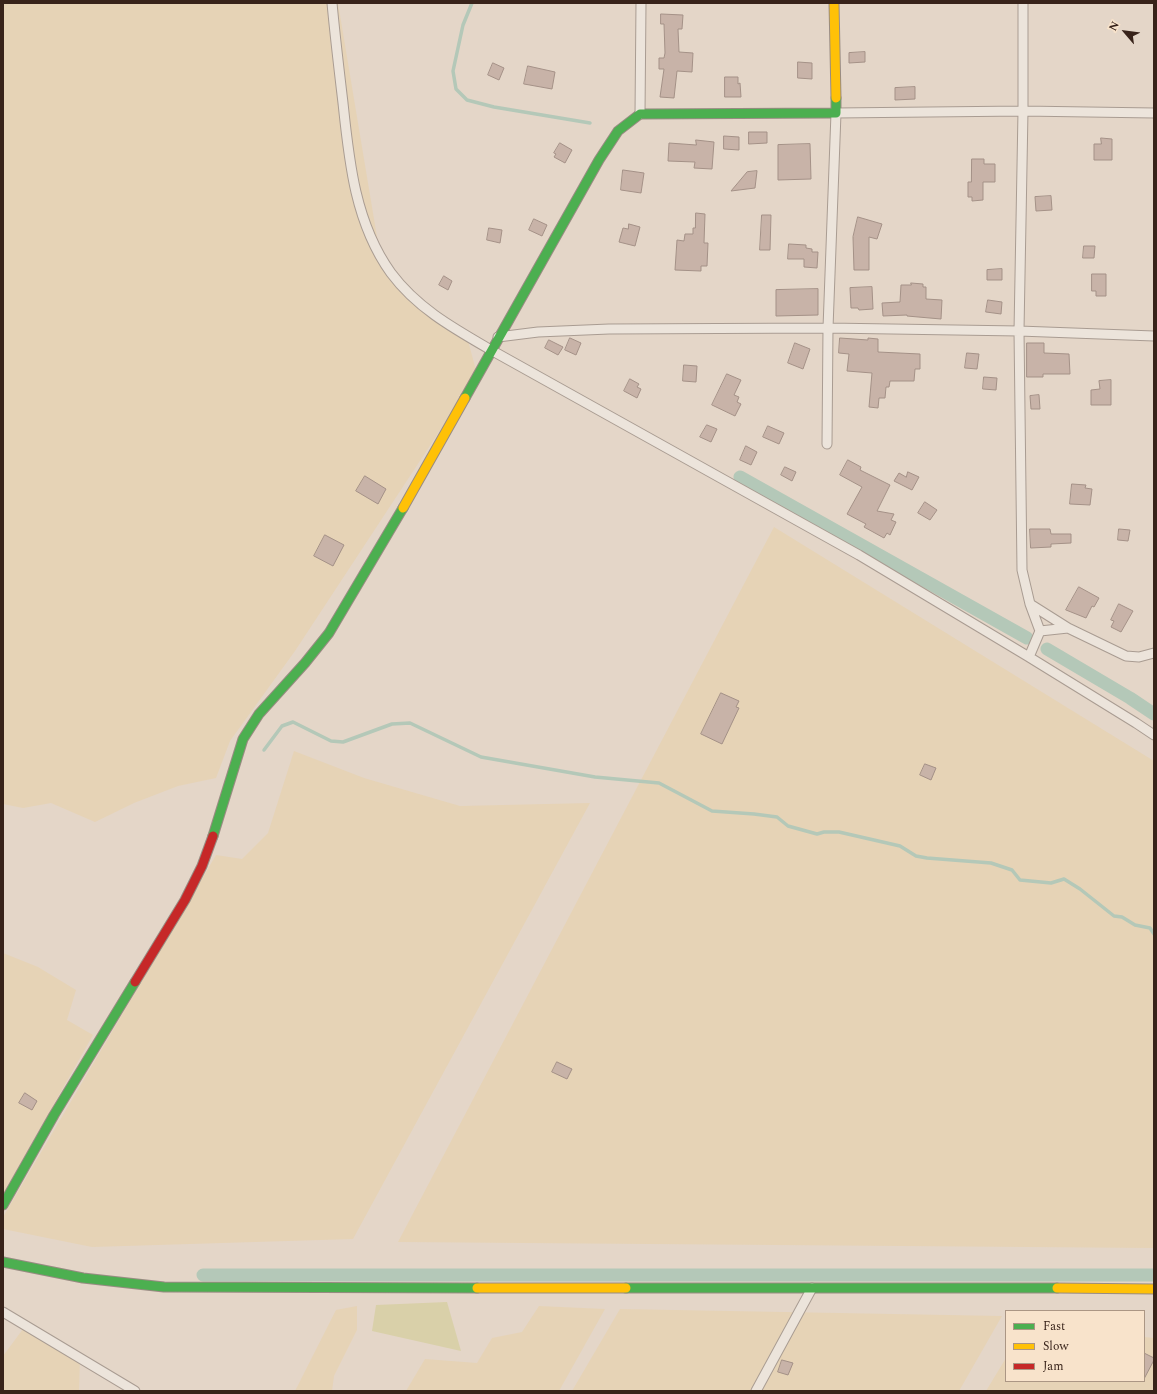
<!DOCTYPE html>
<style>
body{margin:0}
#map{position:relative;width:1157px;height:1394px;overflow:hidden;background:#e4d6c8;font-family:Spectral,serif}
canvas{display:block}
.frame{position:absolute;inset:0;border:4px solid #38231a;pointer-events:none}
.legend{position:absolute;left:1005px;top:1310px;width:140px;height:72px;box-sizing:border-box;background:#f8e3cb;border:1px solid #ab9684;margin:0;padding:5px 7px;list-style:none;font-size:12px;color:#38231a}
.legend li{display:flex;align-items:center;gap:8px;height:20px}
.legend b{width:20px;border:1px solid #ab9684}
.north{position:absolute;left:1105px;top:12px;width:40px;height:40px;-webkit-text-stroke:3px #f8e3cb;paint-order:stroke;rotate:298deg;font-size:11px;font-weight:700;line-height:16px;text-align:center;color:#38231a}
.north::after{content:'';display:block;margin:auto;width:14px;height:18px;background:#38231a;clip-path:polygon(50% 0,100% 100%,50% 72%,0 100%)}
</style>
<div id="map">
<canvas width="1157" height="1394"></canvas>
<div class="frame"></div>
<ul class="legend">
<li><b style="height:5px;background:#4caf50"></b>Fast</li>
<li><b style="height:5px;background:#ffc107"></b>Slow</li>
<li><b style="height:5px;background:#c62828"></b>Jam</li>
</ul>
<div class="north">N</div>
</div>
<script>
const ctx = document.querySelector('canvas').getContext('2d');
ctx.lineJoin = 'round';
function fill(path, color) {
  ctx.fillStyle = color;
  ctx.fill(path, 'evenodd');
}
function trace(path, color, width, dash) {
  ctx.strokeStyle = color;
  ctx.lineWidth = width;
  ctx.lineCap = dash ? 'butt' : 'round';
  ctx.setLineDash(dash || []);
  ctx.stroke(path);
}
fill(new Path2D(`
 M3 3H338L380 255 424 307 467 337 477 374 295 651 230 741 216 778 178 786 134 803 95 822 51 803 23 808 3 804Z
 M774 527 1154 761V1248L398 1242Z
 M294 751 364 778 460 806 590 803 353 1239 92 1247 3 1229V1217L216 855 242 859 268 833Z
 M3 953 38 967 76 990 67 1020 93 1035 3 1194Z
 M357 1306V1330L334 1376 332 1391H295L336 1310Z
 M539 1306 605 1309 559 1391H406L425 1359 477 1363 492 1338 522 1332Z
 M620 1309 1002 1316 959 1391H572Z
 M26 1325 80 1358 79 1391H3V1356Z
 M1144 1337 1154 1338V1391H986L1006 1358V1381H1144Z`), '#e6d3b6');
fill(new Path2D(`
 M447 1302 461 1351 372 1331 376 1305Z`), '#d9d0a9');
trace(new Path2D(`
 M472 3 463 25 453 71 456 89 467 100 494 107 590 123
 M264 750 282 726 293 722 331 741 343 742 392 724 410 723 481 757 595 777 659 783 712 811 754 814 777 817 788 826 817 834 824 832H839L900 846 916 856 927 858 991 863 1012 870 1020 880 1051 883 1064 879 1080 889 1114 916 1122 917 1135 925 1150 928 1154 934`), '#b4c8b8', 3.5);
trace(new Path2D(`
 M740 477 1027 638
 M1047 649 1130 698 1154 714
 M203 1275H1154`), '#b4c8b8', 13);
const building = new Path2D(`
 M661 14 683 15 682 29H678L679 52 693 53 692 72 677 71 674 98 660 97 664 69H659V58H664L665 53 664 24H661Z
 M865 52V62L849 63V53Z
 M798 62 812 63V79L798 78Z
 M493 63 504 68 499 80 488 75Z
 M528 66 555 72 552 89 524 84Z
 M725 77H738V84L740 83 741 97H725Z
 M915 87V99L895 100V88Z
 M749 132H767V143L749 144Z
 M724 136 739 137V150L724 149Z
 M1101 138 1112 139V160H1094V144H1101Z
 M696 140 714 142 712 169 694 168 695 162 668 161 669 143 696 145Z
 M560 143 572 150 565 163 554 157 556 154 554 153Z
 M810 144 811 179 778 180V145Z
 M972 159H984V164H995V182H983V200L972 201V197H968V182H971Z
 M623 170 644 173 641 193 621 190Z
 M757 171 755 188 731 191 747 172Z
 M1051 196 1052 210 1036 211 1035 197Z
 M696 213 705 214 704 243H708L707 266H701V271L675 270 677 240 684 241 685 234H693V228H695Z
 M762 215H771L770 250H760Z
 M858 217 882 224 877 239 869 237V270H854L853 237Z
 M534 219 547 225 542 236 529 230Z
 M629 224 640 227 635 246 619 242 623 228 628 229Z
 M489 228 502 230 500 243 487 240Z
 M789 244 806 245V248L812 249V252H818L817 268 804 267V259H788Z
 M1084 246H1095L1094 258H1083Z
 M1002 269V280H987V270Z
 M1092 274H1106V296H1096V291H1092Z
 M444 276 452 281 448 290 439 285Z
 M911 283 923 284V287H926V299L942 300 941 319 907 316V315L883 316 882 303 900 302 901 285H911Z
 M872 287 873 309 859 310 858 308H851L850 288Z
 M818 289V315L776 316V290Z
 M988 300 1002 302 1001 314 986 312Z
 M570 338 581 343 576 355 565 350Z
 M840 338 868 340V338L878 339V352L920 354V369H915L914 381H890L889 387H886L885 398H879L878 408 869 407 872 373 847 371 849 354 839 353Z
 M549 340 563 347 558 355 545 348Z
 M795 343 810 349 803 369 788 363Z
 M1027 343H1044V353L1069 354 1070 374H1043V377H1027Z
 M967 353 979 354 977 369 965 368Z
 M684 365 697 366 696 382 683 381Z
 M727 374 741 380 734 395 739 397 737 402 741 404 735 416 712 405Z
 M984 377 997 378 996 390 983 389Z
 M630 379 639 384 637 387 641 389 637 398 624 391Z
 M1111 380V405H1091V390L1100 389 1099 381Z
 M1039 395 1040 409H1031L1030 396Z
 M707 425 717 429 711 442 700 437Z
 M768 426 784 433 779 444 763 437Z
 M746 446 757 452 751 465 740 460Z
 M848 460 861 467 860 470 890 485 877 511 894 514 891 520 896 522 890 535 887 533 884 538 864 527 866 524 847 514 862 487 840 475Z
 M785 467 796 472 792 481 781 475Z
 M908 472 919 477 912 490 894 481 899 473 906 477Z
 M365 476 386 489 378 504 356 491Z
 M1072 484 1086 485 1085 488 1092 489 1090 505 1070 504Z
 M925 502 937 510 930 520 918 513Z
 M1030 529H1050L1051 534H1071V543L1051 544V547L1031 548Z
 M1119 529 1130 530 1128 541 1118 540Z
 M325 535 344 545 333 566 314 556Z
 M1079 587 1099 598 1094 607 1092 606 1086 618 1066 610Z
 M1119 604 1133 611 1121 632 1111 627 1114 621 1111 620Z
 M721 693 739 701 736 707 739 708 722 744 701 734Z
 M925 764 936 768 931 780 920 775Z
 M557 1062 572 1069 567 1079 552 1072Z
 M25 1093 37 1101 32 1110 19 1103Z
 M1144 1353 1154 1358V1360L1144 1379Z
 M782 1360 793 1363 788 1375 778 1372Z`);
fill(building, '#c8b3a8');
trace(building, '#a49187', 1);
const street = new Path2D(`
 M332 3C335 36 339 69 343 103 349 161 355 223 391 273 417 308 453 328 491 350L859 555 1029 657
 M1023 3V111L1019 331 1022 570 1030 604 1040 631 1029 657 1136 723 1154 735
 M640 114 641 3
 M498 337 538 332 609 329 828 328 1019 331 1154 336
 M827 444 828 328 836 113 1023 111 1154 113
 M1030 604 1068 628
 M1040 631 1068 628 1126 656 1139 657 1154 653
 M3 1312 135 1391
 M756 1391 812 1288`);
const fast = new Path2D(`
 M465 398 599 160 618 131 640 114 836 113V98
 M213 836 243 739 259 714 305 663 329 633 403 508
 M3 1205 54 1115 135 982
 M3 1262 83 1278 164 1287 477 1288
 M626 1288H1057`);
const slow = new Path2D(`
 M834 3 836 98
 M403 508 465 398
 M477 1288H626
 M1057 1288 1154 1289`);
const jam = new Path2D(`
 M135 982 185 900 202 866 213 836`);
trace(street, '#a99c92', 11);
trace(fast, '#988b82', 11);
trace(slow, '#988b82', 11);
trace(jam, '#988b82', 11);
trace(street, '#ece4db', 9);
trace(fast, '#4caf50', 9);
trace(slow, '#ffc107', 9);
trace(jam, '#c62828', 9);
</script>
